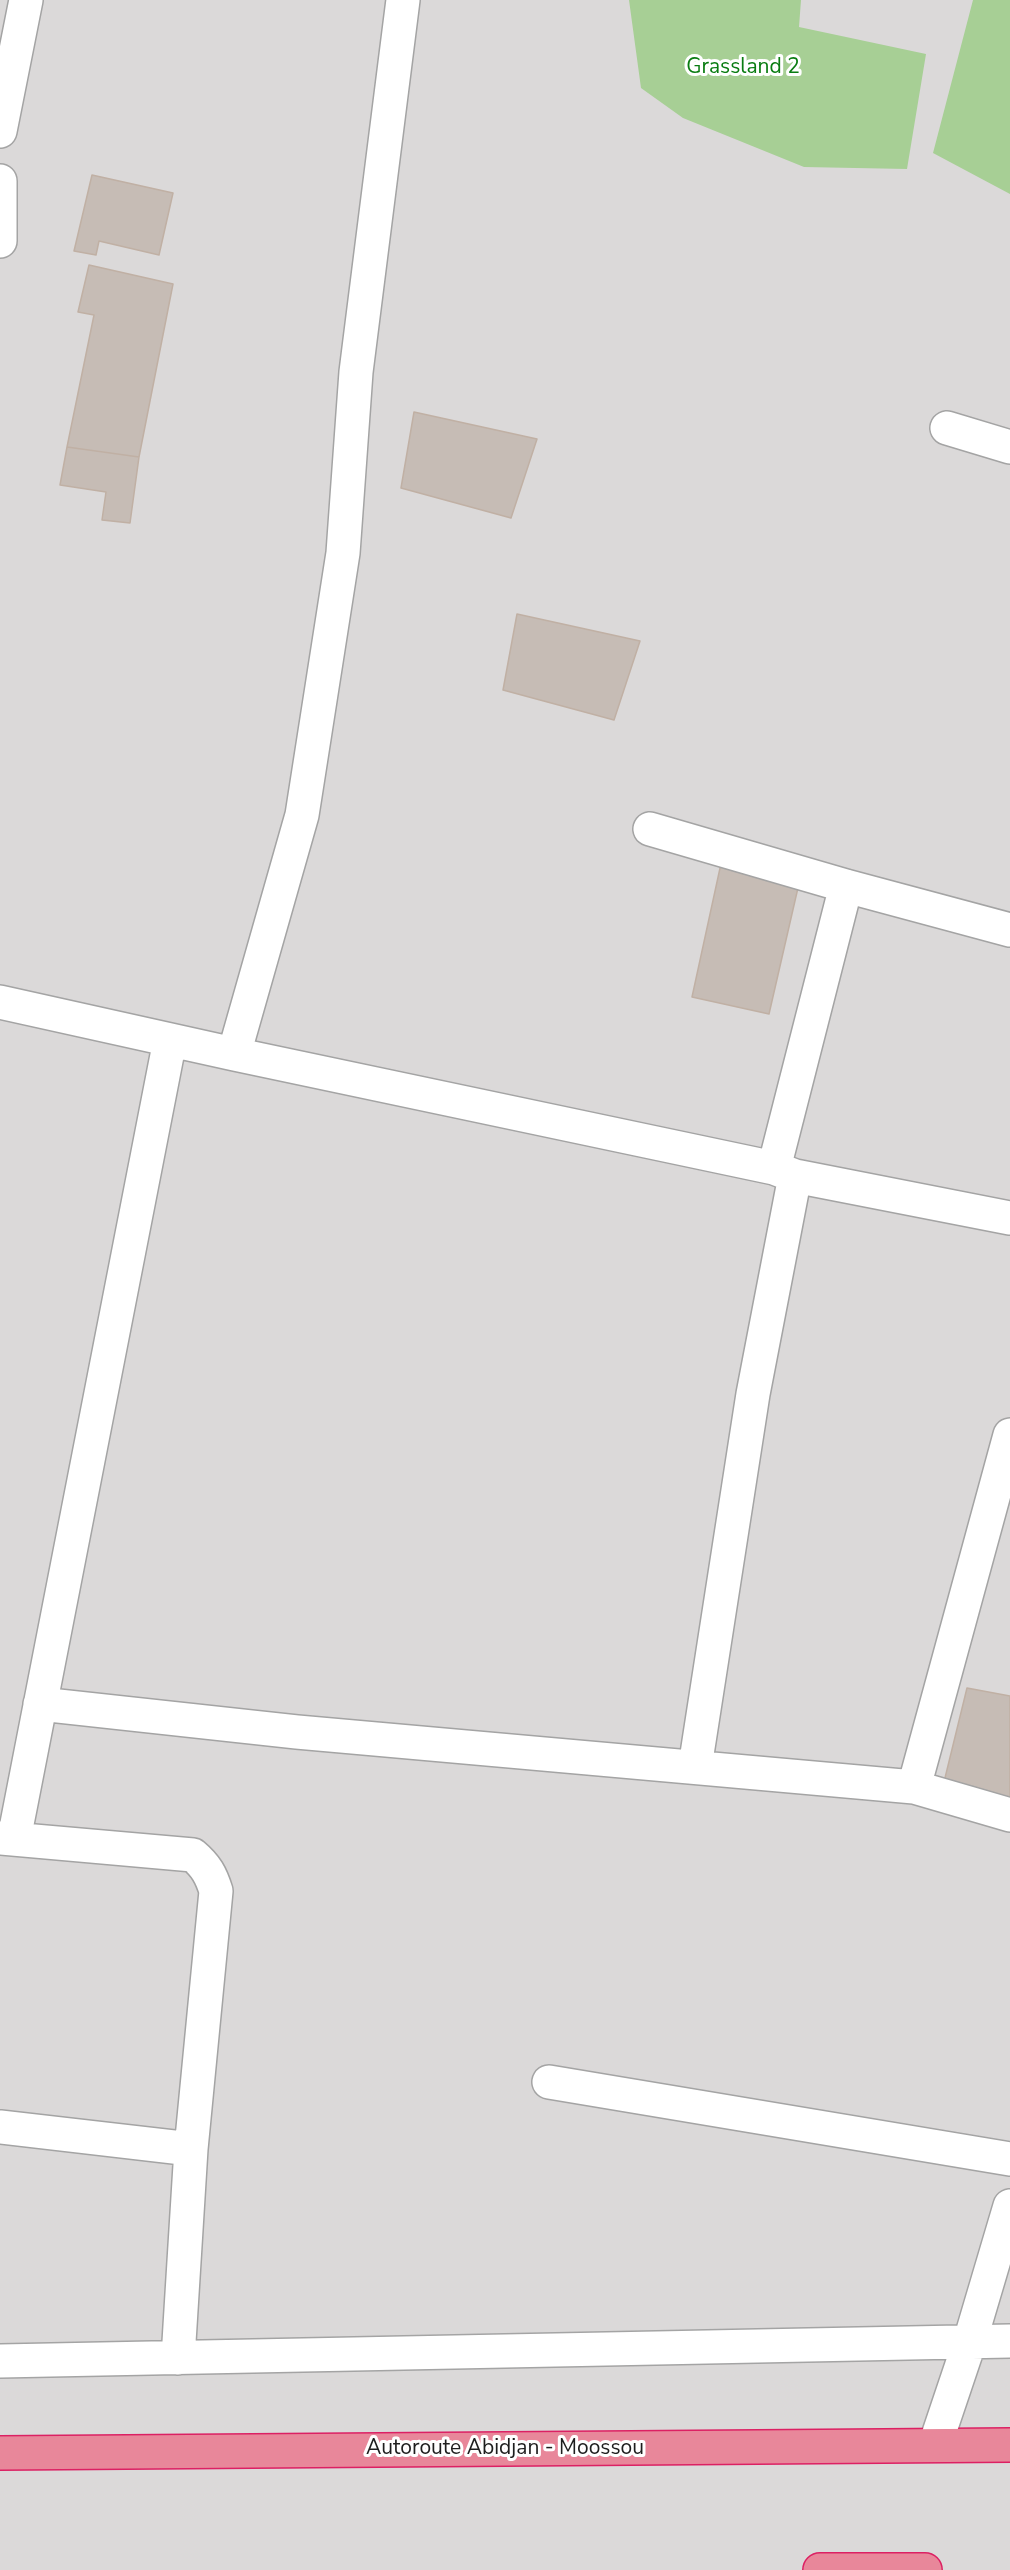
<!DOCTYPE html>
<style>
body{margin:0}
canvas{display:block;background:#eeeae2}
</style>
<canvas width="1010" height="2570"></canvas>
<script>
const ctx = document.querySelector('canvas').getContext('2d');
ctx.lineJoin = 'round';
function fill(path, color) {
  ctx.fillStyle = color;
  ctx.fill(path, 'evenodd');
}
function trace(path, color, width, dash) {
  ctx.strokeStyle = color;
  ctx.lineWidth = width;
  ctx.lineCap = dash ? 'butt' : 'round';
  ctx.setLineDash(dash || []);
  ctx.stroke(path);
}
function drawText(font, color, halo, rows, align = 'center') {
  ctx.font = font + ' "Nunito Sans",sans-serif';
  ctx.lineWidth = 6;
  ctx.setLineDash([]);
  ctx.textBaseline = 'middle';
  ctx.strokeStyle = halo;
  ctx.fillStyle = color;
  for (const [text, x, y, turn = 0] of rows) {
    ctx.save();
    ctx.translate(x, y);
    ctx.rotate((+turn || 0) * Math.PI / 180);
    ctx.textAlign = isNaN(turn) ? turn : align;
    if (halo) ctx.strokeText(text, 0, 0);
    ctx.fillText(text, 0, 0);
    ctx.restore();
  }
}
fill(new Path2D(`
 M0 0H1010V2570H0Z`), '#dbd9d9');
fill(new Path2D(`
 M629 0H801L799 27 926 54 907 169 804 167 683 118 641 88Z
 M973 0H1010V194L933 153Z`), '#a7cf95');
const building = new Path2D(`
 M92 175 173 193 159 255 99 241 96 255 74 251Z
 M89 265 173 284 139 457 67 447 94 315 78 312Z
 M414 412 537 439 511 518 401 488Z
 M67 447 139 457 130 523 102 520 106 492 60 485Z
 M517 614 640 641 614 720 503 690Z
 M722 859 800 879 769 1014 692 997Z
 M967 1688 1010 1696V1799L944 1782Z`);
fill(building, '#c6bcb5');
trace(building, '#c0b0a4', 1.5);
const minor = new Path2D(`
 M0 131 26 0
 M0 181V241
 M947 428 1010 447
 M650 829 846 886 1010 930
 M0 1002 234 1054 774 1168 795 1176 1010 1218
 M234 1054 302 815 343 553 356 372 403 0
 M774 1168 846 886
 M1010 1435 914 1787 1010 1815
 M40 1704 297 1732 914 1787
 M695 1767 753 1394 795 1176
 M0 1838 193 1855C206 1866 211 1875 216 1891L191 2149 178 2358
 M14 1839 170 1040
 M549 2082 1010 2159
 M0 2127 191 2149
 M0 2361 1010 2341
 M935 2445 970 2341 1010 2206`);
const highway = new Path2D(`
 M0 2453 1010 2445
 M820 2570H925`);
trace(minor, '#a4a4a4', 36);
trace(highway, '#dc2063', 36);
trace(minor, '#fff', 33);
trace(highway, '#e8879a', 33);
drawText('21px', '#097c11', '#fff', [
 ["Grassland 2",743,68]
]);
drawText('21px', '#1d1d1d', '#fff', [
 ["Autoroute Abidjan - Moossou",505,2449]
]);
</script>
